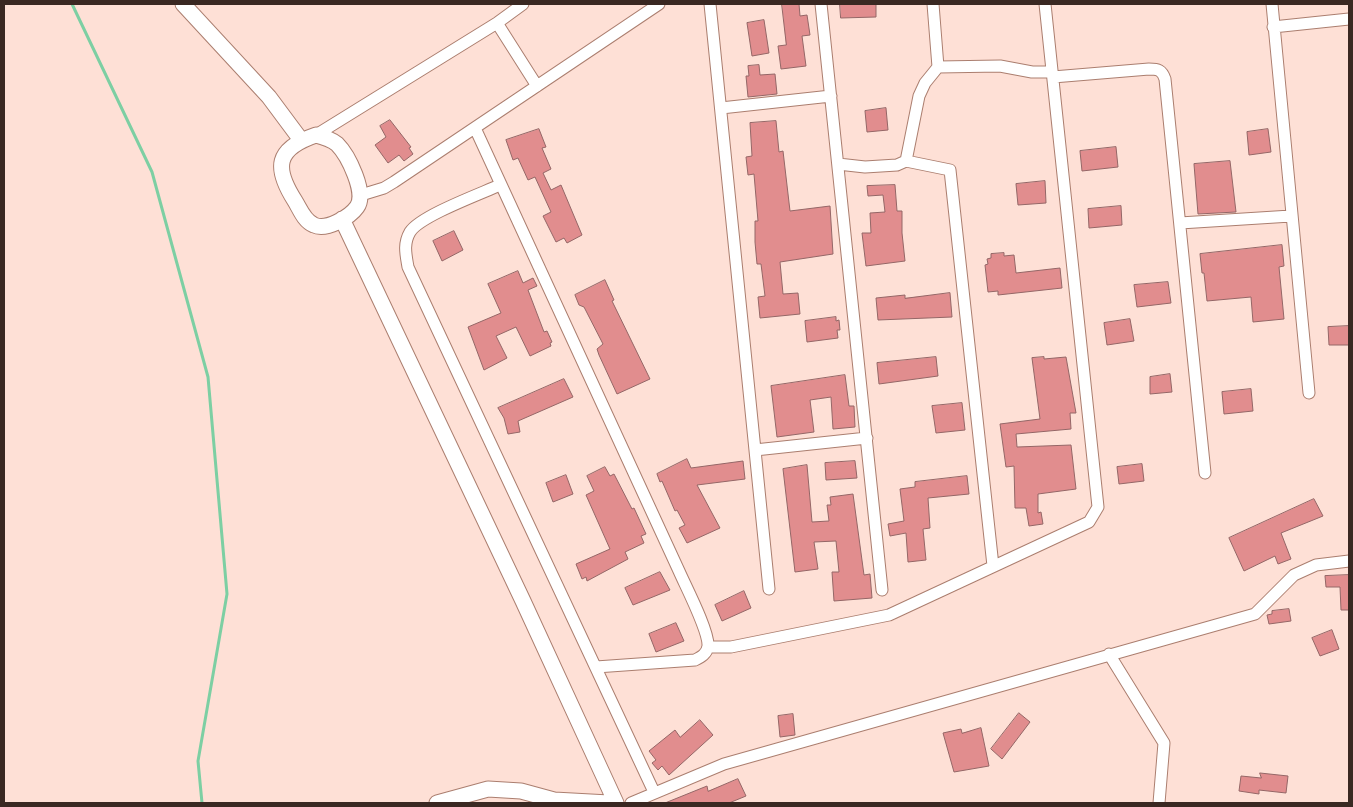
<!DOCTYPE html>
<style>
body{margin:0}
#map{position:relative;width:1353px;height:807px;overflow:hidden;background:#fee0d6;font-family:Raleway,sans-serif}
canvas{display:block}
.frame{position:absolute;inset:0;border:5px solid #3a2822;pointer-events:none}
</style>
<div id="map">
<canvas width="1353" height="807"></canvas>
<div class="frame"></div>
</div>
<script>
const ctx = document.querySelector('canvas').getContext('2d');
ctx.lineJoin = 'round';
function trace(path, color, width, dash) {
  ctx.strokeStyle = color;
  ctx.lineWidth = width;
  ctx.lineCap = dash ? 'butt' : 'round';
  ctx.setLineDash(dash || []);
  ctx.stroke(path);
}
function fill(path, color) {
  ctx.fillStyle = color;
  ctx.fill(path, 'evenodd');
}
trace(new Path2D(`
 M72 4 152 172 208 377 227 594 198 761 202 803`), '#7dcfa3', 3);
const building = new Path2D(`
 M782 4H799L800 16 807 15 810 35 802 36 806 66 781 69 778 46 786 45Z
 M840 4H876V17L841 18Z
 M764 20 769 53 752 56 747 23Z
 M759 65 760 75 775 74 777 94 748 97 746 76H749L748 66Z
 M886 108 888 130 867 132 865 111Z
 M390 120 411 147 409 148 413 154 404 161 399 155 388 163 375 145 386 137 380 126Z
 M776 121 779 152 783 151 790 211 830 206 833 254 780 262 783 294 798 293 800 314 760 318 758 297 765 296 761 264H757L755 242V221H758L754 174 748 175 746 157 752 156 750 123Z
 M539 129 546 147 542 148 551 169 543 173 551 190 561 185 582 235 567 243 564 238 556 242 543 216 551 212 535 177 528 180 518 158 513 160 506 140Z
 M1268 129 1271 152 1249 155 1247 132Z
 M1116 147 1118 167 1082 171 1080 151Z
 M1230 161 1236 212 1198 214 1194 164Z
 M1045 181 1046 203 1018 205 1016 184Z
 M895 185 897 211H902V233L905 261 866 266 862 233H871L870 213 885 212 883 195 868 196 867 186Z
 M1121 206 1122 225 1089 228 1088 209Z
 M454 231 463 250 442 261 433 241Z
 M1282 245 1284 266 1279 267 1284 319 1253 322 1251 297 1207 301 1204 273H1202L1200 254Z
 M1004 253V256L1014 255 1016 273 1060 268 1062 288 998 295V291L988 292 985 265 988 264 987 259 991 258V254Z
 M518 271 523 283 533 278 537 286 528 290 544 332 547 331 552 342 550 343 551 346 530 356 516 327 496 336 507 358 484 370 468 327 501 313 488 284Z
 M605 280 614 300 612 301 650 379 617 394 599 355 597 349 603 344 584 307 579 305 575 295Z
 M1168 282 1171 303 1137 307 1134 285Z
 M950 293 952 317 878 320 876 298 905 295V298Z
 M836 317V321L839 320 840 330H837L838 338 807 342 805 321Z
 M1130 319 1134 341 1107 345 1104 323Z
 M1349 326V345H1329L1328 327Z
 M936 357 938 376 879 384 877 363Z
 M1044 357V359L1066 357 1076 413H1070L1071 429 1016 434 1017 447 1071 445 1076 489 1038 494V513L1041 512 1043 524 1029 526 1026 508H1015L1014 466 1006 467 1000 424 1040 419 1032 358Z
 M1170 374 1172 392 1150 394V377Z
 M845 375 849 406H854L855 427 833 429 831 397 810 400 814 432 777 437 771 386Z
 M564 379 573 397 518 421 520 432 508 434 504 418 498 408Z
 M1251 389 1253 411 1224 414 1222 392Z
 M962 403 965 430 936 433 932 406Z
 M687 459 691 468 743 461 745 479 697 485 720 528 687 543 679 528 685 525 677 510 675 511 662 481 660 482 657 474Z
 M855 461 857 478 826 480 825 463Z
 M1142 464 1144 481 1119 484 1117 467Z
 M807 465 812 522 829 521 827 505H831L830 497 853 494 864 575 870 574 872 598 834 601 832 572H839L836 541 814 542 818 569 795 572 783 469Z
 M605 467 610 476 614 474 632 509 634 508 646 534 641 536 644 543 625 552 628 559 587 581 586 577 582 579 576 564 610 549 586 495 594 491 587 476Z
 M566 475 573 494 553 502 546 483Z
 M967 476 969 494 928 498 930 528 923 529 926 560 908 562 906 533 890 536 888 524 904 521 900 489 915 487V482Z
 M1314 499 1323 516 1281 533 1291 559 1278 564 1275 556 1244 571 1229 538Z
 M660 572 670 590 633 605 625 588Z
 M1349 575V610H1341L1340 587H1326L1325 576Z
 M744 591 751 608 722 621 715 605Z
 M1289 609 1291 621 1269 624 1267 615 1272 614V611Z
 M676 623 684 641 656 652 649 634Z
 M1332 630 1339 649 1320 656 1312 638Z
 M1019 713 1030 722 1002 759 991 749Z
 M793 714 795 735 780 737 778 716Z
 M700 720 713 735 669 775 662 766 658 770 652 763 656 760 649 751 675 730 680 737Z
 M981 728 989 766 954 772 943 733 961 729 962 733Z
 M1260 773 1288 776 1286 793 1259 790V794L1239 791 1241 776 1261 778Z
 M738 779 746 796 729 803H665L707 786 708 791Z`);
fill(building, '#e18d8e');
trace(building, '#946666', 1);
const minor = new Path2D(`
 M710 4 769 589
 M821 4 882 590
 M1272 4 1309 393
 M497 23 537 86
 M1273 27 1349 19
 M938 67 1000 66 1032 72H1052
 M1053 77 1149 69C1158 69 1162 70 1165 79L1205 473
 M721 108 831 96
 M475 128 679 571C686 587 709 631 708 646 707 654 701 657 695 660L596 667
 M316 135 497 23 523 4
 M906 161 919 96 925 83 938 67 933 4
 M838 164 865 167 897 165 906 161 950 170 993 566
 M500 185C480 194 420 216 410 232 403 244 406 255 408 267L654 792
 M361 195 384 188 394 182 659 4
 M1180 223 1291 216
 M755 450 867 438
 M708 647H731L889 615 1089 522 1098 507 1045 4
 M1109 654 1164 743 1159 803
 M631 803 724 764 1255 614 1294 575 1316 565 1349 561`);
const tertiary = new Path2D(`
 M183 4 269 97 301 140
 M316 135C324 137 331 139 337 144 348 155 367 193 357 207 350 217 326 231 314 225 304 221 300 209 295 201 274 168 275 149 316 135Z
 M342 219 523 601 616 803
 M437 803 488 789 521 791 554 800 609 803`);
trace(minor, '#ab7e6f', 13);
trace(tertiary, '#ab7e6f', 17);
trace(minor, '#fff', 11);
trace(tertiary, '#fff', 15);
</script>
